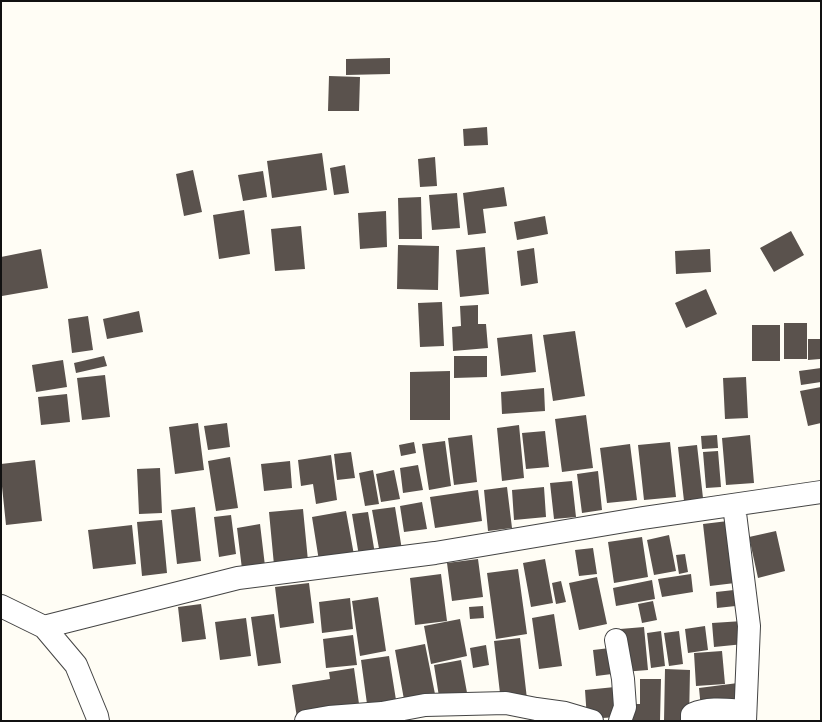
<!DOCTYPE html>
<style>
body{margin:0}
#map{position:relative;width:822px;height:722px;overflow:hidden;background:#fffdf5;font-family:"Libre Baskerville",serif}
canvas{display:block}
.frame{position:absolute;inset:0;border:2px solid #111;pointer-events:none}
</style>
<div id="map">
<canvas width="822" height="722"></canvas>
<div class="frame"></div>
</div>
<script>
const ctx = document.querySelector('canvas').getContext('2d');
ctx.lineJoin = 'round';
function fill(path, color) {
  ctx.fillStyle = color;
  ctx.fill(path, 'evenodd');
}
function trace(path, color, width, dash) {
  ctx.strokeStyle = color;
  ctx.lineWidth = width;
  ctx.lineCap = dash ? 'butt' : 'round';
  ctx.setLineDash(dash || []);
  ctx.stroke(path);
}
fill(new Path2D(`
 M390 58V74L346 75V59Z
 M329 76 360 77 359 111H328Z
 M487 127 488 145 464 146 463 129Z
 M322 153 327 190 272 198 267 161Z
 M435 157 437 186 420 187 418 159Z
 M345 165 349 193 334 195 330 168Z
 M193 170 202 212 184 216 176 174Z
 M263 171 267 197 243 201 238 175Z
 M504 187 507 206 483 209 486 233 468 235 463 193Z
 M457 193 460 228 432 230 429 195Z
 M421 197 422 239H399L398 198Z
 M244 210 250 254 219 259 213 215Z
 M386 211 387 247 360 249 358 213Z
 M545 216 548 234 517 240 514 222Z
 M301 226 305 269 275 271 271 229Z
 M791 231 804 255 774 272 760 248Z
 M398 245 439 246 438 290 397 289Z
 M485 247 489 294 460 297 456 250Z
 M534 248 538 283 521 286 517 251Z
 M41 249 48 288 2 296 1 289V257Z
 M710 249 711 272 676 274 675 251Z
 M706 289 717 314 686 328 675 303Z
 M442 302 444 346 420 347 418 303Z
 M478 305V324H486L488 348 453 351 452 327 461 326 460 306Z
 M139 311 143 332 107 339 103 319Z
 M88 316 93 350 72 353 68 319Z
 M784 323H807V359H784Z
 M752 325H780V361H752Z
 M575 331 585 396 553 401 543 335Z
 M532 334 536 372 501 376 497 338Z
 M808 339H820V359L808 360Z
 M104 356 107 366 76 373 74 363Z
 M454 356H487V377L454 378Z
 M63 360 67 387 36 392 32 365Z
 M821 368V382L801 385 799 371Z
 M450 371V420H410V372Z
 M105 375 110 417 82 420 77 378Z
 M746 377 748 418 725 419 723 378Z
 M821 387V423L808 426 800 391Z
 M544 388 545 411 502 414 501 392Z
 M67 394 70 422 41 425 38 397Z
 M586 415 593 468 562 472 555 419Z
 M198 423 204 470 175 474 169 427Z
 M227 423 230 447 208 450 204 426Z
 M519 425 524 478 502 481 497 428Z
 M545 431 549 467 526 469 522 433Z
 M472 435 477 482 454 485 448 438Z
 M717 435 718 448 702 449 701 436Z
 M750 435 754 483 726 485 722 438Z
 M445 441 451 486 429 490 422 444Z
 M414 442 416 453 401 456 399 445Z
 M670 442 676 497 644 500 638 445Z
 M630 444 637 500 607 503 600 448Z
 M697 445 703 498 684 501 678 447Z
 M718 451 721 487 706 488 703 452Z
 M351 452 355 478 337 480 334 454Z
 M331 455 337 500 316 504 313 484 301 486 298 460Z
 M230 457 238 508 216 511 208 461Z
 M35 460 42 521 6 525 1 477V464Z
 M290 461 292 488 264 491 261 464Z
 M418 465 423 490 403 493 400 468Z
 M160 468 162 513 139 514 137 469Z
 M373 470 379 504 365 506 359 473Z
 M394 470 400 499 381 502 376 474Z
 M598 471 602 510 582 513 577 474Z
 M572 481 576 517 554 519 550 483Z
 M507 487 512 528 488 531 484 490Z
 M544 487 546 517 514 520 512 490Z
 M478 490 482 521 435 528 430 497Z
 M422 502 427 529 404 532 400 506Z
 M195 507 201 561 177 564 171 510Z
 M395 507 402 550 380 554 372 510Z
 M303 509 308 561 274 565 269 512Z
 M346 511 354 555 319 561 312 517Z
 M368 512 375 554 359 556 352 514Z
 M231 515 236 554 219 557 214 517Z
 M162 520 167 573 142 576 137 522Z
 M728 521 735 583 710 586 703 524Z
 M260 524 265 566 242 569 237 528Z
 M132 525 136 564 93 569 88 530Z
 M776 531 785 571 758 578 749 537Z
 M669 535 676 571 654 575 647 540Z
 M642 537 648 577 614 583 608 542Z
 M593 548 597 574 579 576 575 550Z
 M685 554 688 572 679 574 676 555Z
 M478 559 483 597 452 601 447 563Z
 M545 559 553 603 531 607 523 563Z
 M518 569 527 634 496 639 487 573Z
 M441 574 447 621 415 625 410 578Z
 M691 574 693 592 662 597 658 579Z
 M597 577 607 624 579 630 569 583Z
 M652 580 655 599 616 606 613 588Z
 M561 581 566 602 556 604 552 583Z
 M309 583 314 623 280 628 275 587Z
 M743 589 745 605 717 608 716 592Z
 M378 597 386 651 360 656 352 601Z
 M350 598 353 629 322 633 319 602Z
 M653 601 657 620 642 623 638 604Z
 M201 604 206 639 182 642 178 607Z
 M483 606 484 618 470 619 469 607Z
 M274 614 281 663 258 666 251 617Z
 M554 614 562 666 539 669 532 618Z
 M246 618 251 656 220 660 215 622Z
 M460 619 467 656 431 664 424 626Z
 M743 621 744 644 714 647 712 623Z
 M705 626 708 650 688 653 685 629Z
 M644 627 648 670 623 672 620 629Z
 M661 631 665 666 651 668 647 633Z
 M679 631 683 664 669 666 664 633Z
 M353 635 357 665 326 668 323 639Z
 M520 638 527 699 501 702 494 641Z
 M425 644 436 699 405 705 395 650Z
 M486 645 489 665 473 668 470 648Z
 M610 648 612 674 596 676 593 650Z
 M722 651 725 684 696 686 694 653Z
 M389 656 396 700 367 704 361 660Z
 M461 660 468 698 440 703 434 665Z
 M354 668 360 711 297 718 292 685 330 679 329 672Z
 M665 669 690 670 689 721H664Z
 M640 679H661L660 721H629V704H640Z
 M738 683 741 705 701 709 699 688Z
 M615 687 618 717 587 719 585 690Z`), '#5a524d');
const street = new Path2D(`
 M734 505 749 626 745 721
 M1 606 44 627 76 665 97 716 98 721
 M44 627 238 578 435 553 643 518 821 492
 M616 640 623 679 625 707 620 721
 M306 721 329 717 382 713 425 705 506 703 536 709 565 713 592 721
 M692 721V715L693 714C709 707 728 710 745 711`);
trace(street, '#444', 24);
trace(street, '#fff', 22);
</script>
